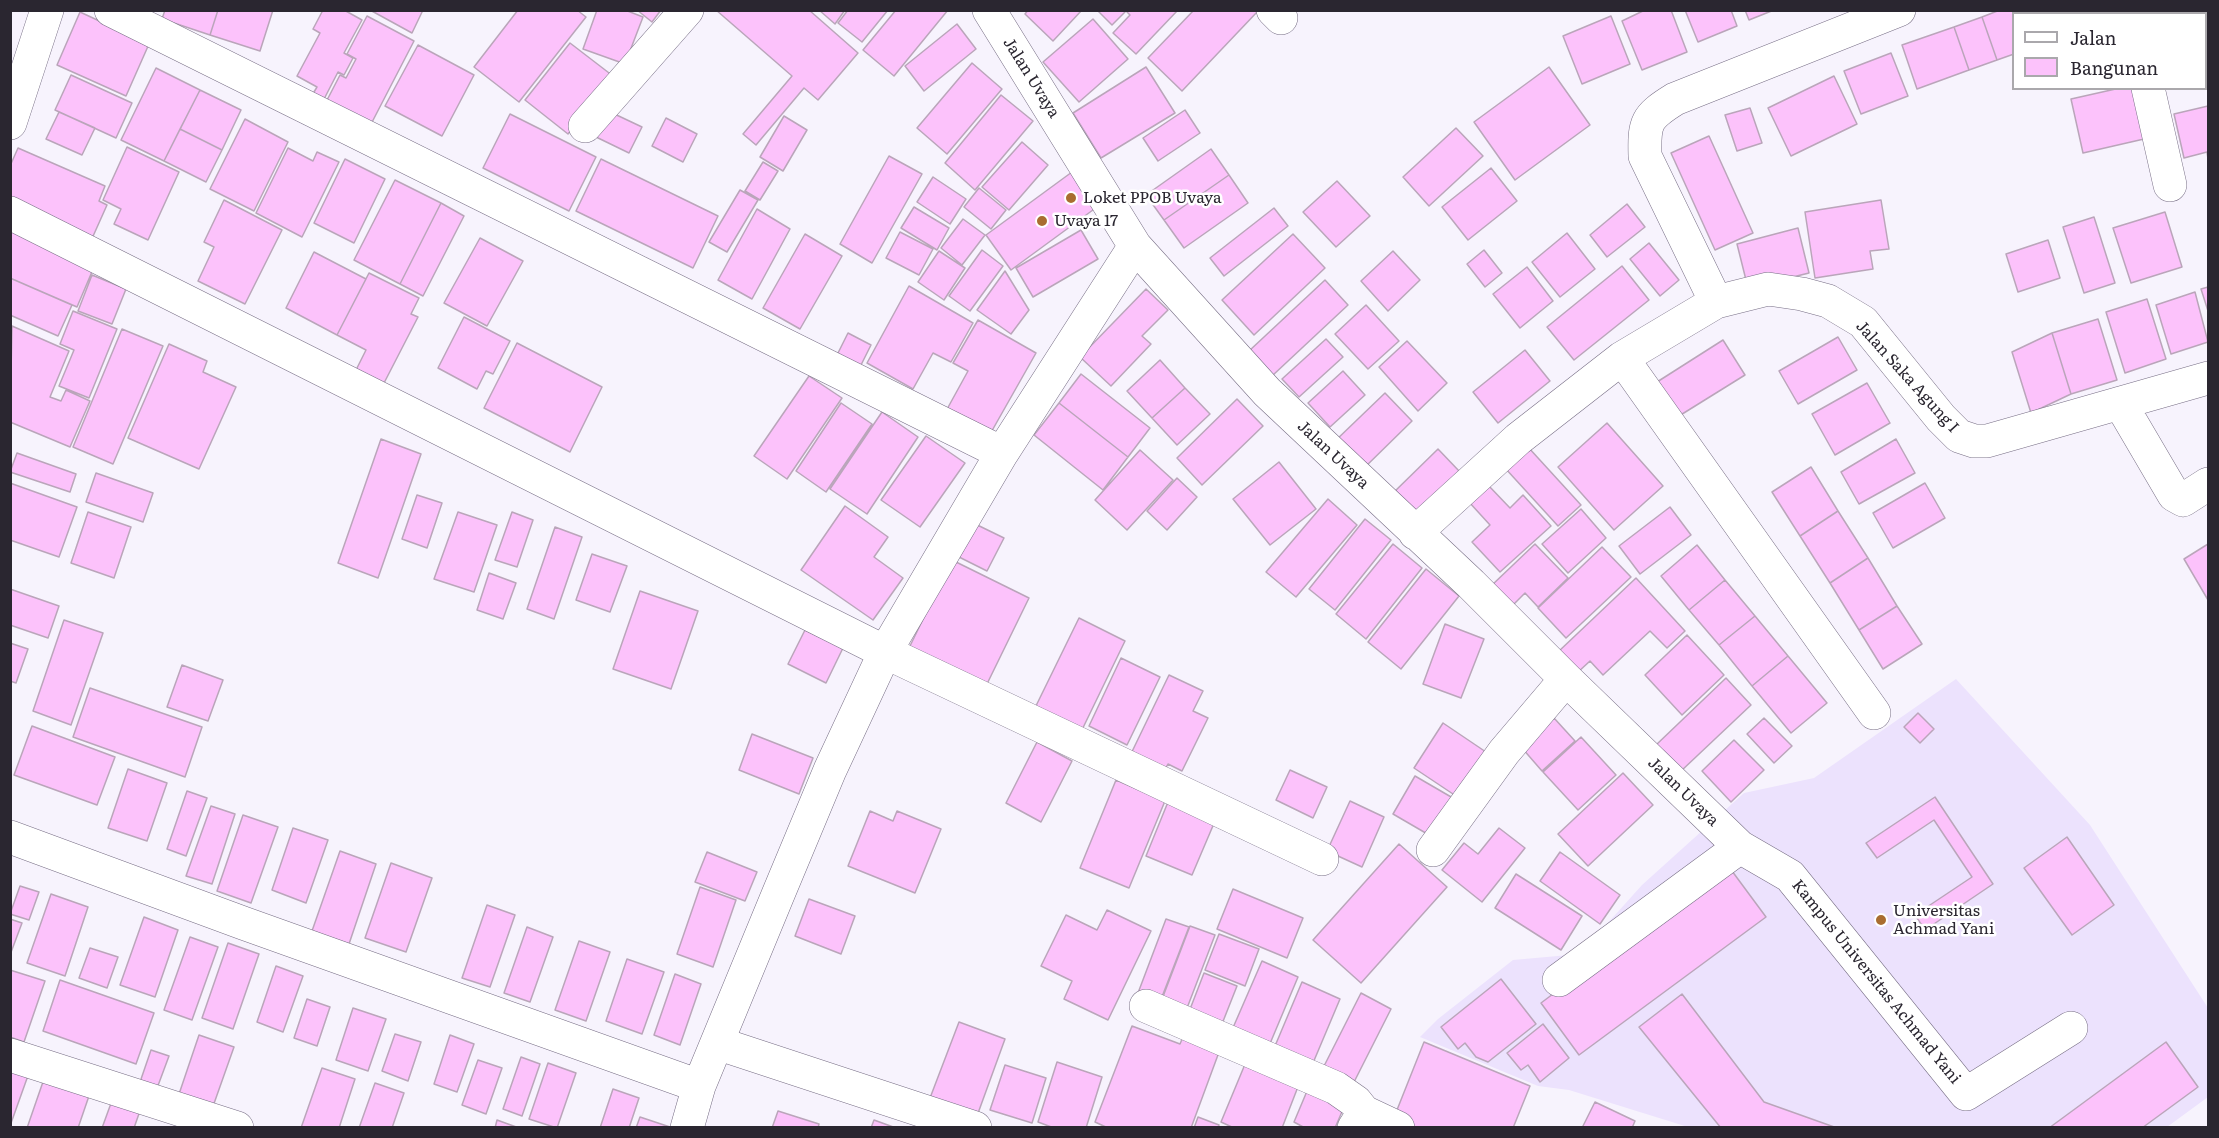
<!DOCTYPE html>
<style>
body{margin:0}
#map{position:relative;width:2219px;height:1138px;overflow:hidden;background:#f7f3fd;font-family:Literata,serif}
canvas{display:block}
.frame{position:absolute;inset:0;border:12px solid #2a2630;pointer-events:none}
.legend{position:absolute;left:2012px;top:12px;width:195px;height:78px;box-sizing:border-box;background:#fff;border:2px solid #aaa8ac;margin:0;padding:8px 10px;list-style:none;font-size:18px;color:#2a2630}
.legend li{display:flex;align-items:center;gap:12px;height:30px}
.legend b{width:30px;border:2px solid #aaa8ac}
</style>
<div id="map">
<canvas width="2219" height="1138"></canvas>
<div class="frame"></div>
<ul class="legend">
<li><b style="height:8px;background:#fff"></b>Jalan</li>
<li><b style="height:16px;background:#fcc2fb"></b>Bangunan</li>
</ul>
</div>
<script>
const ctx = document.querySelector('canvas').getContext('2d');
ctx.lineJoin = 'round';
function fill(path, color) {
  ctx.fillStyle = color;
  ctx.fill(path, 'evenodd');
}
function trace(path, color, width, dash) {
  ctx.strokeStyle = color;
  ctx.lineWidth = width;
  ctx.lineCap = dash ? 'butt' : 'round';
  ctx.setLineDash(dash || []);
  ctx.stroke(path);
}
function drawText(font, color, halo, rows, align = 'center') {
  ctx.font = font + ' Literata,serif';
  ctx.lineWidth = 5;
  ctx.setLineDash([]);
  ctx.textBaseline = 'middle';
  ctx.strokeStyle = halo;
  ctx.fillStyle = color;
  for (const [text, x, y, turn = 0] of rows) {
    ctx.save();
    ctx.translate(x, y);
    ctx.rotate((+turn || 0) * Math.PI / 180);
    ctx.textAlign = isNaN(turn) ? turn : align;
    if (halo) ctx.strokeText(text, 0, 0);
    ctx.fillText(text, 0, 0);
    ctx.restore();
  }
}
fill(new Path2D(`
 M1956 679 2090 825 2208 1008V1097L2167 1127H1688L1569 1090 1538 1086 1420 1037 1438 1019 1513 960 1580 954 1642 885 1744 793 1814 778Z`), '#ece2fd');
const building = new Path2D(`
 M165 10H218L210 35 162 19Z
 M218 10H273L260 51 210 35Z
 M323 10H344L362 20 344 53 353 58 344 75 338 72 322 103 311 97 317 87 297 76 320 33 313 29Z
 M370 10H423L412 33Z
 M518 10H577L586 17 519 102 474 67Z
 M597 10H625L643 17 625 64 583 49Z
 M637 10H661L652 22Z
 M716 10H809L858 53 818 100 804 88 756 145 743 134 792 76Z
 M819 10H845L835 24Z
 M848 10H888L862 42 838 23Z
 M896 10H948L894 76 863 50Z
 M1028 10H1082L1053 41 1025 14Z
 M1097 10H1124L1125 12 1112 25Z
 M1129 10H1178L1136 54 1113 33 1130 15 1127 12Z
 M1194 10 1258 11 1182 91 1148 58Z
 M1645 10H1671L1687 52 1642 70 1622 21Z
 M1685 10H1731L1737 26 1698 42Z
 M1745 10H1774L1749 20Z
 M2000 10H2034L2035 14H2014V54L1997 60 1982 17Z
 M80 12 149 44 126 96 57 65Z
 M367 16 414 41 369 128 325 104 340 75 346 78 356 59 347 54Z
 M1611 16 1630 64 1582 84 1563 36Z
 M1982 17 1997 60 1969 70 1954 27Z
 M1093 19 1128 59 1079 102 1043 62Z
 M957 24 976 49 924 91 905 66Z
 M1954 27 1969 70 1917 89 1902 45Z
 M570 43 613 76 568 134 525 100Z
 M418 45 474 75 442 136 385 106Z
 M1891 53 1908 96 1861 114 1844 71Z
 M972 63 1002 89 947 154 917 128Z
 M1146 67 1175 113 1101 158 1073 113Z
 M1549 67 1590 125 1515 180 1474 122Z
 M156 68 200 90 164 161 121 140Z
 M71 75 132 103 116 138 55 110Z
 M1834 76 1857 124 1791 156 1768 108Z
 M2120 88H2132L2144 139 2083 153 2071 99Z
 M200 90 241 110 222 150 180 129Z
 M1001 95 1033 121 975 190 945 163Z
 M2208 106V159L2207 152 2184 158 2174 114Z
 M1750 108 1762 143 1737 151 1725 115Z
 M606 110 642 127 629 153 594 136Z
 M1185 110 1200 133 1158 161 1143 138Z
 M59 112 95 128 82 155 46 139Z
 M510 114 596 157 569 211 483 168Z
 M784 116 807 130 783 171 760 157Z
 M666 118 697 134 683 162 652 146Z
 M245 119 288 142 254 211 210 189Z
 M1456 128 1483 156 1429 206 1403 177Z
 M180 129 222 150 206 182 164 161Z
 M1709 136 1753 233 1715 250 1671 153Z
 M1022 142 1048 165 1009 210 982 187Z
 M127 147 179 172 148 240 114 224 121 209 103 200Z
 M18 148 105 186 99 201 107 205 90 243 10 207V166Z
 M288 148 313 161 317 152 339 162 302 237 256 213Z
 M1211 149 1229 175 1164 220 1146 195Z
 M889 156 922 174 872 263 840 244Z
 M345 159 385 179 354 243 314 223Z
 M601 159 718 216 693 268 576 211Z
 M763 162 778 171 760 200 745 191Z
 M1491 168 1517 201 1468 240 1442 207Z
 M1072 172 1097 207 1011 270 986 235Z
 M1229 175 1248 203 1184 248 1164 220Z
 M933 177 966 199 950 224 917 202Z
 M395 180 441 203 400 284 354 260Z
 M1337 181 1370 216 1336 247 1303 212Z
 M979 188 1006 210 991 229 964 207Z
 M740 190 758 200 727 252 709 242Z
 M224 200 282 230 245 304 198 281 214 247 204 242Z
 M1881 200 1889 249 1870 251 1873 269 1815 278 1805 212Z
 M441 203 464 216 423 296 400 284Z
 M1627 204 1645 227 1607 257 1590 235Z
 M914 207 949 228 937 250 901 228Z
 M1274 208 1288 226 1224 276 1210 258Z
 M757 209 790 229 752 299 718 280Z
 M2165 212 2182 267 2131 283 2113 228Z
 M2094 217 2115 283 2084 293 2063 227Z
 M963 219 985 235 962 265 941 248Z
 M1798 228 1809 273 1748 288 1737 244Z
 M1081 230 1098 259 1033 297 1016 268Z
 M10 231 94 267 77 307 10 278Z
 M900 232 933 249 919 275 886 258Z
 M1567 233 1595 269 1560 297 1532 262Z
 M805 234 842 256 800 329 763 308Z
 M1293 234 1325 268 1254 335 1222 300Z
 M480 238 523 261 487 326 444 303Z
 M2048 240 2060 278 2018 292 2006 254Z
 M1649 243 1679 280 1660 296 1630 259Z
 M982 250 1003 266 970 311 949 296Z
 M1484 250 1502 273 1485 287 1467 264Z
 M939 251 965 268 944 300 918 282Z
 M1393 251 1420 280 1388 311 1361 281Z
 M314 252 366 279 337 335 286 308Z
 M1622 266 1649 300 1574 360 1547 327Z
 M1527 267 1553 301 1520 328 1493 294Z
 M1005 271 1029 310 1011 334 977 310Z
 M369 273 419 298 411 314 418 317 383 385 356 370 366 350 337 335Z
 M92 275 126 289 112 324 78 311Z
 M10 278 72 305 58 336 10 315Z
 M1325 280 1348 305 1272 376 1249 351Z
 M909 286 973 323 951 362 933 353 913 389 867 363Z
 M2208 287V311L2201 289Z
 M1146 289 1168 310 1142 336 1151 344 1111 386 1080 357Z
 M2195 292 2208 342 2171 354 2156 305Z
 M2147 299 2166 359 2125 373 2106 312Z
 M1366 305 1399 341 1368 369 1335 334Z
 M73 311 117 329 89 398 59 386 74 350 60 344Z
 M464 317 510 341 493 374 486 371 477 389 438 368Z
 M2098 319 2117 380 2071 394 2052 333Z
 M978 320 1036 353 989 436 946 411 968 371 953 363Z
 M12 326 69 351 50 397 61 401 66 390 90 401 70 447 10 422Z
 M122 329 163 346 113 464 73 447Z
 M848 333 871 345 859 369 836 357Z
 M2052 333 2071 394 2031 413 2012 352Z
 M1838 337 1857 370 1798 404 1779 371Z
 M1326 339 1343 357 1299 397 1282 379Z
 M1723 340 1745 375 1679 416 1657 382Z
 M1407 341 1447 383 1418 411 1379 367Z
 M517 343 602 387 570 452 484 408Z
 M169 344 207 361 203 372 236 387 199 469 128 438Z
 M1525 350 1550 381 1498 423 1473 392Z
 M1160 360 1185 388 1152 418 1127 391Z
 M1343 371 1365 395 1330 427 1308 403Z
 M1081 374 1150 428 1128 457 1059 403Z
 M809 376 842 398 787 479 754 456Z
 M1867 383 1890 423 1835 455 1812 414Z
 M1185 388 1210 414 1177 445 1152 418Z
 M1385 393 1412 421 1360 472 1333 443Z
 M1237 399 1263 426 1202 485 1177 458Z
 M841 403 872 424 826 492 796 471Z
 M1059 403 1128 457 1103 490 1034 435Z
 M882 412 918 437 867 514 830 489Z
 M1607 423 1663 486 1614 530 1558 467Z
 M926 436 965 463 920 527 881 500Z
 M381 439 421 454 378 578 338 563Z
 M1896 439 1915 473 1859 504 1841 472Z
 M1528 447 1581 505 1558 526 1505 468Z
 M1438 449 1460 472 1413 518 1391 495Z
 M1140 450 1173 480 1127 530 1095 500Z
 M17 453 76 474 70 492 10 472Z
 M1279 462 1316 509 1270 545 1233 499Z
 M1811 467 1838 511 1800 536 1772 492Z
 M96 473 153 493 143 522 86 502Z
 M1177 478 1197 497 1167 530 1147 511Z
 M10 483 77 507 59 557 10 540Z
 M1925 483 1945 518 1893 548 1873 513Z
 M1488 485 1510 508 1523 495 1551 526 1500 572 1472 542 1490 525 1469 502Z
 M417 495 442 503 427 548 402 539Z
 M1328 499 1357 525 1296 597 1266 572Z
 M845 506 888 537 874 557 903 578 873 620 801 570Z
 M1670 507 1691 535 1640 574 1619 546Z
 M1581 509 1606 538 1568 573 1542 544Z
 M1838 511 1868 558 1830 583 1800 536Z
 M88 512 131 527 114 578 71 563Z
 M458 512 497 525 474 592 434 579Z
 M512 512 533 520 517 567 495 560Z
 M965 519 1004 538 987 571 949 552Z
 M1365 519 1391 540 1335 610 1309 589Z
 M555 527 582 537 554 619 527 609Z
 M1393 544 1422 568 1366 639 1336 614Z
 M1535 544 1568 578 1538 607 1525 593 1511 607 1491 586Z
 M2208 544V600L2184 559Z
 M1697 545 1725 580 1689 610 1661 576Z
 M1602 547 1631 577 1566 638 1538 608Z
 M592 554 627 566 610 612 576 600Z
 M1868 558 1897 606 1859 630 1830 583Z
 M952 560 1029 598 986 686 909 648Z
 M1426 569 1459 596 1401 669 1368 642Z
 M489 573 516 583 503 619 477 610Z
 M1636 578 1685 631 1667 648 1650 631 1603 675 1590 661 1577 673 1558 652Z
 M1725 580 1755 616 1719 645 1689 610Z
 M10 589 59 606 48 638 10 625Z
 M640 591 698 611 671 689 613 669Z
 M1897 606 1922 644 1883 669 1859 630Z
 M1755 616 1788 656 1752 686 1719 645Z
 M1079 618 1125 641 1079 736 1032 714Z
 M64 620 103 633 71 725 33 711Z
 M1445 624 1484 639 1461 698 1423 684Z
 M805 630 843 648 826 683 788 664Z
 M1687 635 1724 675 1682 715 1645 675Z
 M10 643 28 649 16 683 10 681Z
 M1788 656 1827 703 1791 733 1752 686Z
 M1121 658 1160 677 1127 745 1089 726Z
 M182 665 223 680 208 721 167 707Z
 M1169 675 1203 691 1193 711 1208 718 1182 771 1168 764 1160 778 1127 762Z
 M1726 678 1751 705 1680 772 1656 745Z
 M90 688 202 727 185 777 73 737Z
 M1918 713 1934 729 1920 743 1904 727Z
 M1554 718 1575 741 1542 771 1522 748Z
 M1764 718 1792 746 1774 763 1747 734Z
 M1443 723 1486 752 1456 796 1414 768Z
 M32 726 115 757 97 805 14 775Z
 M752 734 813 758 799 794 739 770Z
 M1581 737 1616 775 1578 810 1543 772Z
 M1734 740 1764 770 1731 802 1702 771Z
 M1037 742 1072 761 1041 822 1006 803Z
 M128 769 167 783 147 841 108 828Z
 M1290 770 1327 787 1313 818 1276 800Z
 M1623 773 1653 805 1588 866 1558 834Z
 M1415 776 1458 801 1436 839 1393 814Z
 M1116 780 1165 801 1129 888 1080 868Z
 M187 791 207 798 186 856 167 849Z
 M1935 797 1993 884 1925 930 1915 915 1972 877 1934 820 1877 858 1866 843Z
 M1350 801 1384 817 1362 867 1327 851Z
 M1168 802 1215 821 1192 875 1146 856Z
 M211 806 235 814 212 884 186 876Z
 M870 811 893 821 897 811 941 829 915 893 848 866Z
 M243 815 278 827 251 903 217 891Z
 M293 828 328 840 306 903 272 890Z
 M1499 828 1525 848 1482 902 1442 870 1464 843 1478 854Z
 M2067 837 2114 905 2072 935 2024 868Z
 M1399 844 1447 887 1361 983 1313 940Z
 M340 851 376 864 349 944 312 931Z
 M707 852 757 872 745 901 695 882Z
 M1560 852 1620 895 1600 924 1540 881Z
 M391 863 432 878 406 952 365 938Z
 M1732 871 1766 917 1579 1055 1541 1003 1627 938Z
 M1516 874 1582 916 1561 950 1495 908Z
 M20 886 39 892 29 920 10 914Z
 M700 887 736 900 713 967 677 954Z
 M1233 889 1303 918 1287 958 1217 929Z
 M51 894 88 907 65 976 27 963Z
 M809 899 855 916 841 954 795 936Z
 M487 905 515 915 490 987 462 978Z
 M1107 910 1151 931 1108 1020 1064 999 1072 981 1041 966 1066 915 1097 930Z
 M144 917 178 930 155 997 120 985Z
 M10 919 22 923 10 955Z
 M1166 919 1189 927 1160 1002 1138 993Z
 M1190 926 1215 935 1184 1016 1159 1007Z
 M527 927 553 937 530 1002 504 993Z
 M1219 934 1259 949 1245 986 1205 970Z
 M190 937 218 947 192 1020 164 1010Z
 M579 941 610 952 586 1021 555 1010Z
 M228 943 259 954 233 1029 202 1018Z
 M90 948 118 957 107 988 79 978Z
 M627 959 664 972 642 1034 606 1021Z
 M1262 961 1298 977 1269 1046 1232 1030Z
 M276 966 303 976 283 1032 257 1022Z
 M10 970 45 981 24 1042 10 1037Z
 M1204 973 1237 986 1220 1029 1187 1017Z
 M675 974 701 984 680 1045 654 1035Z
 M1501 979 1536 1024 1488 1062 1476 1057 1465 1043 1458 1049 1441 1027Z
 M60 980 154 1013 136 1064 43 1031Z
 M1302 982 1340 999 1313 1063 1275 1046Z
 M1361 993 1391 1009 1350 1090 1320 1074Z
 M1682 994 1764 1102 1837 1128H1721L1639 1027Z
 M307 999 330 1007 317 1046 294 1038Z
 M353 1008 386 1019 368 1071 336 1060Z
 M959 1022 1005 1039 977 1116 930 1098Z
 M1543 1024 1569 1058 1540 1082 1528 1065 1521 1070 1507 1053Z
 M1132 1026 1180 1044 1186 1030 1222 1044 1191 1128H1108L1095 1122Z
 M395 1034 421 1042 408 1081 382 1071Z
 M199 1035 234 1047 211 1112 177 1100Z
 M450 1035 474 1044 457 1092 434 1084Z
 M1424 1042 1530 1086 1513 1128H1411L1393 1120Z
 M2166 1042 2198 1087 2142 1128H2049Z
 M151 1050 169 1056 156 1091 139 1085Z
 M521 1057 540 1064 522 1116 503 1109Z
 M1248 1057 1301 1079 1282 1128H1234L1221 1122Z
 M478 1060 502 1068 486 1114 462 1105Z
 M1057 1062 1102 1077 1086 1128H1054L1038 1122Z
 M10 1063 30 1070 10 1126Z
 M548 1063 576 1073 557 1128 529 1119Z
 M1005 1065 1046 1078 1032 1123 990 1110Z
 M322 1068 355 1079 339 1128H301Z
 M45 1076 90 1093 78 1128H27Z
 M375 1083 404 1093 392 1128H359Z
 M1310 1084 1347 1100 1335 1128H1305L1294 1122Z
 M613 1089 639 1098 629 1128H600Z
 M114 1095 142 1105 134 1128H102Z
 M1595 1102 1635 1121 1632 1128H1582Z
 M778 1111 819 1124 818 1128H772Z
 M640 1117 670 1127V1128H636Z
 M1198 1117 1219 1125 1218 1128H1194Z
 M497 1120 519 1128H495Z
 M874 1120 896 1128H871Z`);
fill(building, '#fcc2fb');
trace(building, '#baa5ba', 1.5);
const minor = new Path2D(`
 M111 10 1002 453
 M989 10 1135 246 1267 392 1471 584 1566 679 1740 847 1790 876 1966 1094 2071 1028
 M1273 10 1281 18
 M2131 10 2132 14
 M2148 88 2170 185
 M10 123 47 10
 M585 126 687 10
 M10 213 885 652 1002 453 1135 246
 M1716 302 1645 156C1644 122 1646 117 1675 99L1899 10
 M1622 358 1874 713
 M2120 403 2174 495 2183 500 2208 484
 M1415 533 1518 439 1622 358 1716 302 1768 289 1802 294 1828 301 1863 322 1941 418 1959 436 1974 441H1987L2208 378
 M10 837 243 923 699 1086
 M1433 850 1504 752 1566 679
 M1559 980 1740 847
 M1146 1006 1336 1088 1356 1102 1364 1112
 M717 1043 975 1128
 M10 1055 237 1128
 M687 1128 699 1086 777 897 830 770 885 652 1322 859
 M1354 1128 1364 1112 1398 1128`);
trace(minor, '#776e85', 34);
trace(minor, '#fff', 33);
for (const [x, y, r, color] of [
 [1071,198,6,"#a96d30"],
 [1042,221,6,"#a96d30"],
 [1881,920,6,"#a96d30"]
]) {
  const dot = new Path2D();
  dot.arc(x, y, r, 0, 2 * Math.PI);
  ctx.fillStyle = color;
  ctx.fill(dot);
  trace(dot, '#fff', 2);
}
drawText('16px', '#2a2630', '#fff', [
 ["Jalan Uvaya",1031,78,58],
 ["Jalan Saka Agung I",1907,377,48],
 ["Jalan Uvaya",1333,455,43],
 ["Jalan Uvaya",1683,792,44],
 ["Kampus Universitas Achmad Yani",1876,982,51]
]);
drawText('16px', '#2a2630', '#fff', [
 ["Loket PPOB Uvaya",1083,198],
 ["Uvaya 17",1054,221],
 ["Universitas",1893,911],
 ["Achmad Yani",1893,929]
], 'left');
</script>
